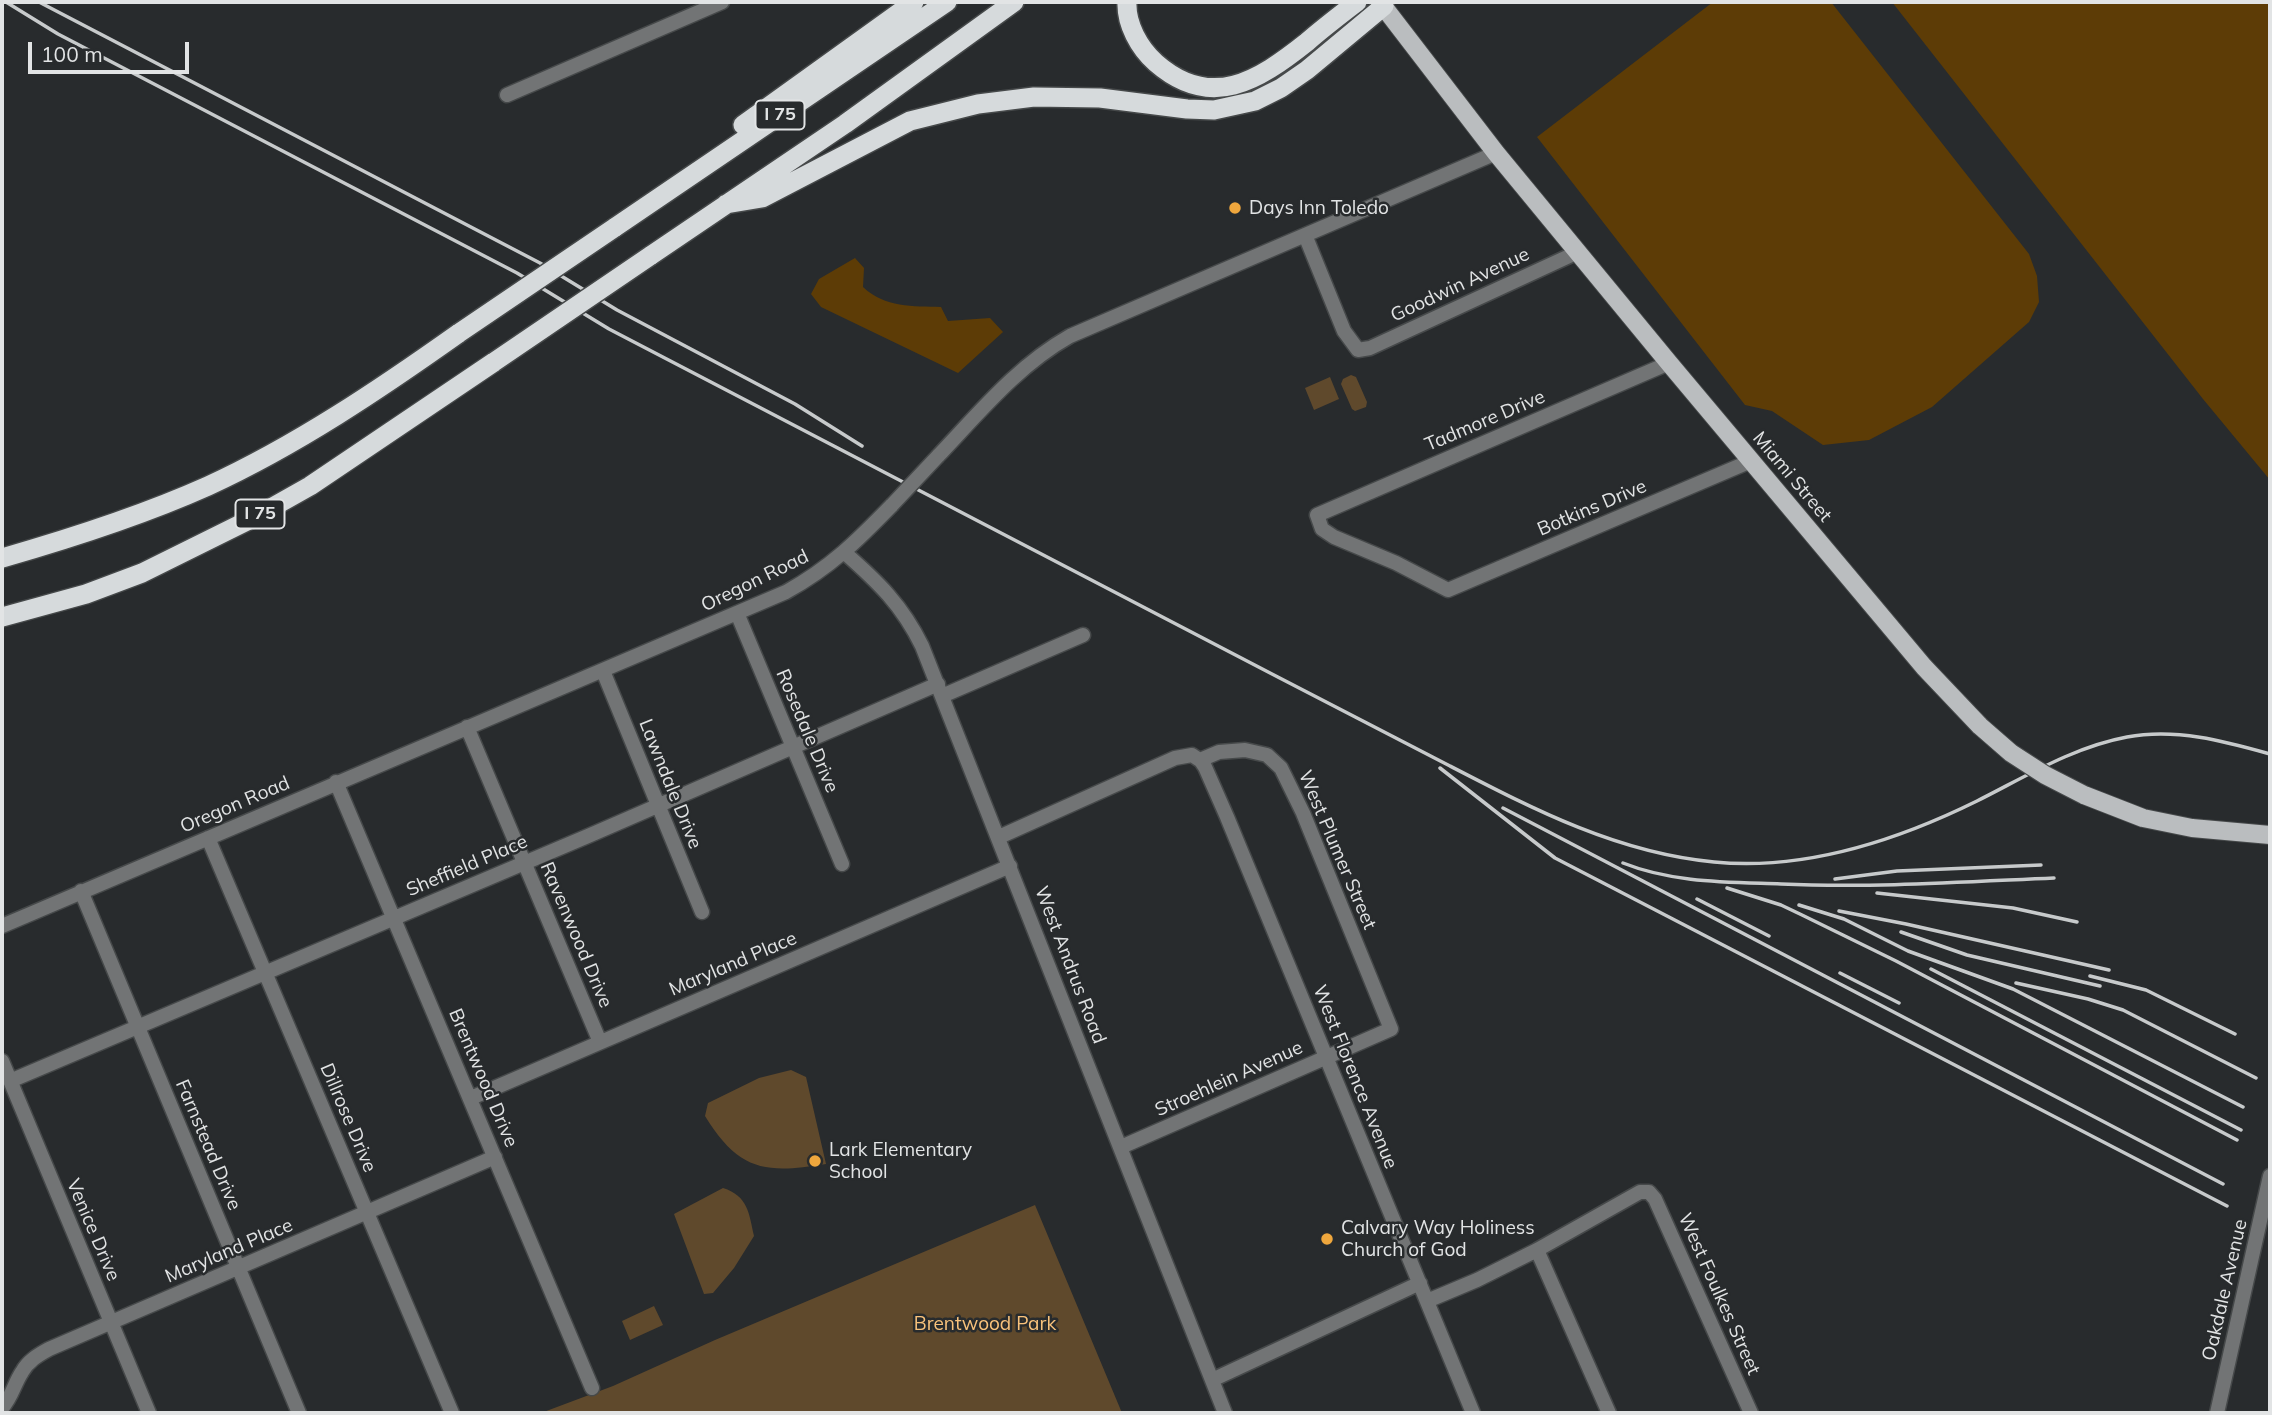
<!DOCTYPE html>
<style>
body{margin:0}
#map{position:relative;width:2272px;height:1415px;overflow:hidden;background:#282b2d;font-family:Mulish,sans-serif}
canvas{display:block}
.frame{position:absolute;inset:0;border:4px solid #e2e4e5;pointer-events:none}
.scale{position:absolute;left:28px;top:42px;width:161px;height:32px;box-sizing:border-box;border:4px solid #e2e4e5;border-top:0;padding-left:9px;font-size:21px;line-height:24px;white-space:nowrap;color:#e2e4e5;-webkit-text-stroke:5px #282b2d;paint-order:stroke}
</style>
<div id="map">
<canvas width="2272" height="1415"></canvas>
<div class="frame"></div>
<div class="scale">100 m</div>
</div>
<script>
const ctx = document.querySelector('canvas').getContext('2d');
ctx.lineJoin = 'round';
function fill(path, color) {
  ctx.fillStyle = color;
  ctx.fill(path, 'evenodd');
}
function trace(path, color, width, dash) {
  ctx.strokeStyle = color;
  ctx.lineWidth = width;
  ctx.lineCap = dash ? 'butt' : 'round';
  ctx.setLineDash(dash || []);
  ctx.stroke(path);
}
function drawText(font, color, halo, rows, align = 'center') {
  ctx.font = font + ' Mulish,sans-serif';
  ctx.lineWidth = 5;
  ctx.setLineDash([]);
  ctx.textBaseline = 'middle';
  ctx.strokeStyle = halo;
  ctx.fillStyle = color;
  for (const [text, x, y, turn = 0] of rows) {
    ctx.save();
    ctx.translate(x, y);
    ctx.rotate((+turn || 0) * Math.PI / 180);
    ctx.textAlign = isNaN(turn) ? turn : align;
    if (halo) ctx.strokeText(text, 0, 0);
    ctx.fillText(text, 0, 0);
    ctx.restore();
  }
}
fill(new Path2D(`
 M1351 375 1356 377 1367 402 1366 407 1355 411 1352 409 1341 384 1343 379Z
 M1330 377 1339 399 1314 410 1305 388Z
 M791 1070 806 1077 826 1164C765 1174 739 1171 705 1116L708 1103 759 1078Z
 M723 1188C748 1196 749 1213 754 1236L734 1268 713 1293 704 1294 674 1214Z
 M1035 1205 1122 1413H541L613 1386 715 1340Z
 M654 1306 663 1325 630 1340 622 1321Z`), '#5f492c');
fill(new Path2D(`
 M1713 2H1831L2029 254 2037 276 2039 302 2029 322 1932 407 1869 440 1823 445 1772 411 1745 405 1537 137Z
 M1892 2H2270V480L2203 399Z
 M855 258 864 268 863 287C885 308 913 306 941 307L948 321 990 318 1003 332 958 373 821 307 811 294 819 279Z`), '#5d3c06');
const minor = new Path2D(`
 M507 95 722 2
 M1305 235 1344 331 1358 350 1370 348 1578 252
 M1669 363 1317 515 1322 529 1334 537 1396 563 1448 590 1751 461
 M938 456C979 413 1017 366 1070 336L1496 153
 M845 553C878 582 902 605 922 646L1225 1413
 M737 613 842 864
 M603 671 702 912
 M942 696 1083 635
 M467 727 600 1042
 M336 782 592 1388
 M999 837 1175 758 1192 755 1201 761 1205 767 1227 817 1473 1413
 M208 838 452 1413
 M81 891 299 1413
 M2 926 786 592C831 567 857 541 892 505
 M2 1061 149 1413
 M10 1081 588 836 938 684
 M471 1098 1010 866
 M1121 1147 1391 1029 1303 813 1281 768 1267 755 1245 750 1219 752 1200 760
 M1537 1250 1609 1413
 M1427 1301 1477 1280 1537 1250 1640 1192H1649L1655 1199 1751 1413
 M1212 1380 1420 1283
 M2 1408C12 1397 14 1384 22 1372 28 1361 38 1355 49 1349L495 1157
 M2217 1413 2270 1176`);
const major = new Path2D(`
 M1380 2 1496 153 1669 363 1924 667 1980 726
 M2084 795 2143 818 2192 828 2270 835`);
const highway = new Path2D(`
 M1127 2C1126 24 1139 48 1156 63 1211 111 1258 81 1307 42 1323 28 1340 15 1357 2
 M743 125 914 2
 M726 204 762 198 910 121 978 104 1034 97 1100 98 1187 109 1214 110 1255 101 1281 88 1307 70 1384 6
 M614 228 947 2
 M650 256 845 124 1014 2
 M2 558C72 538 141 516 208 486 297 445 380 389 459 333
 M2 617 86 594 142 573 255 517 310 486 494 362`);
trace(minor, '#46494a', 17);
trace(major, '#46494a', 20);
trace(highway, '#46494a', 22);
trace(minor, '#727475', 14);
trace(major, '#babdbf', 18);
trace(highway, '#d6dadc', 19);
trace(new Path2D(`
 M6 2 58 34 517 273 609 329C830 444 1051 559 1272 674 1331 705 1391 735 1450 766 1535 810 1618 853 1714 862 1805 871 1896 841 1977 801 2025 777 2073 747 2127 737 2176 728 2224 741 2270 754
 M39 2 540 263 617 310 795 404 862 446
 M1440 768 1555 858 2227 1206
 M1503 808 2223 1184
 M1623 863C1673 883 1728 882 1781 884 1872 888 1963 882 2054 878
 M1835 879 1897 871 2041 865
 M1727 888 1781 905 1802 915 1896 961 2237 1140
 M1877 893 2013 908 2077 922
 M1697 899 1769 936
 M1799 905 1844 919 1908 951 2013 989 2243 1107
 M1839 911 1906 924 2109 970
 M1901 932 1967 955 2100 986
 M1931 969 2241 1130
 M1840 973 1899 1003
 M2090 976 2146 990 2235 1034
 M2016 983 2088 999 2123 1010 2256 1078`), '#c7cacb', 3.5);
const minorBridge = new Path2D(`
 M892 505 938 456`);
const majorBridge = new Path2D(`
 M1980 726 2011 753 2045 775 2084 795`);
const highwayBridge = new Path2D(`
 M459 333 614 228
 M494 362 650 256`);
trace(minorBridge, '#46494a', 17, []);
trace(majorBridge, '#46494a', 20, []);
trace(highwayBridge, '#46494a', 22, []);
trace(minorBridge, '#727475', 14);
trace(majorBridge, '#babdbf', 18);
trace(highwayBridge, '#d6dadc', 19);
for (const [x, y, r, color] of [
 [1235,208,7,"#efa73d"],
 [815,1161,7,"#efa73d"],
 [1327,1239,7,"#efa73d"]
]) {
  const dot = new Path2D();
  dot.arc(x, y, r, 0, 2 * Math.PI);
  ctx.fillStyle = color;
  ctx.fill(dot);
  trace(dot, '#282b2d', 2.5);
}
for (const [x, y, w] of [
 [780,115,49],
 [260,514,49]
]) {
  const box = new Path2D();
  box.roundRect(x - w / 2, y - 14.5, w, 29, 5);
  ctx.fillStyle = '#282b2d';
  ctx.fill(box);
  trace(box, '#e2e4e5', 2);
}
drawText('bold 18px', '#e2e4e5', null, [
 ["I 75",780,115],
 ["I 75",260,514]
]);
drawText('19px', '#e2e4e5', '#282b2d', [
 ["Days Inn Toledo",1249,208],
 ["Lark Elementary",829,1150],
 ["School",829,1172],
 ["Calvary Way Holiness",1341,1228],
 ["Church of God",1341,1250]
], 'left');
drawText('19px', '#e2e4e5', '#282b2d', [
 ["Goodwin Avenue",1460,285,-25],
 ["Tadmore Drive",1485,421,-23],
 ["Miami Street",1792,477,50],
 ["Botkins Drive",1592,508,-23],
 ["Oregon Road",755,581,-26],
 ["Rosedale Drive",807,731,67],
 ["Lawndale Drive",670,784,68],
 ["Oregon Road",235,805,-23],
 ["West Plumer Street",1337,850,67],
 ["Sheffield Place",467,866,-23],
 ["Ravenwood Drive",576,935,67],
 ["Maryland Place",733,964,-23],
 ["West Andrus Road",1070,965,69],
 ["West Florence Avenue",1355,1077,68],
 ["Brentwood Drive",483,1078,67],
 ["Stroehlein Avenue",1229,1079,-24],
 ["Dillrose Drive",348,1118,67],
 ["Farnstead Drive",208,1145,67],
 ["Venice Drive",93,1230,67],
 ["Maryland Place",229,1251,-23],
 ["Oakdale Avenue",2225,1290,-77],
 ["West Foulkes Street",1719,1294,66]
]);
drawText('19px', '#f9c27b', '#282b2d', [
 ["Brentwood Park",985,1324]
]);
</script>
